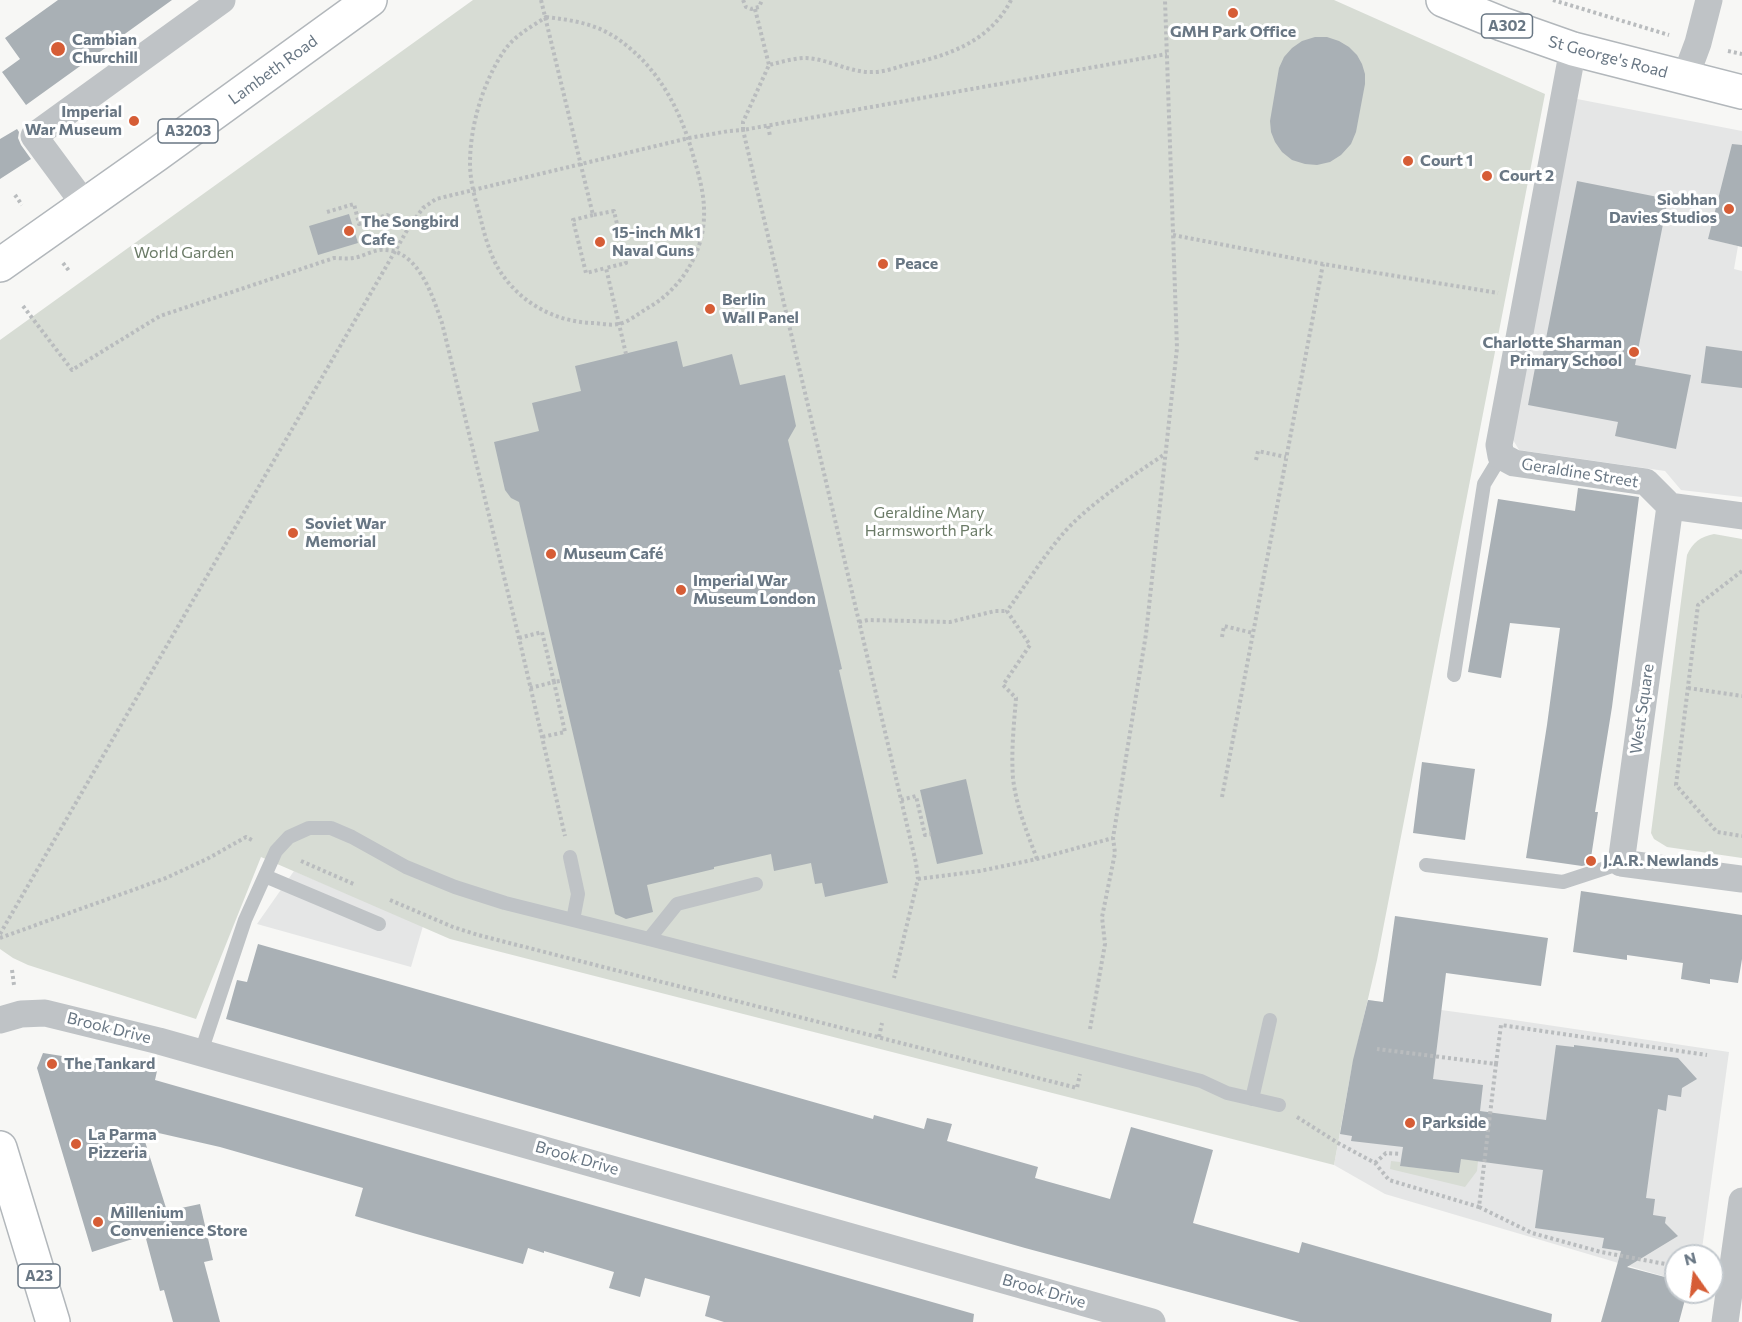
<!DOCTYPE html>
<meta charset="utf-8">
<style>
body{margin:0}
#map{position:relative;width:1742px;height:1322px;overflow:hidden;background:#f7f7f5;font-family:Commissioner,sans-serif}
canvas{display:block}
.north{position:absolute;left:1664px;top:1244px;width:60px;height:60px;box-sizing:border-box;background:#fff;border:2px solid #c3c9ce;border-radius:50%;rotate:346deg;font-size:16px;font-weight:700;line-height:24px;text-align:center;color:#697784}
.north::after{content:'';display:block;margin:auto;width:21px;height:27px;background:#d65d36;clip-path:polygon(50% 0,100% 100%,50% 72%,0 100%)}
</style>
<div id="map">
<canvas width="1742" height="1322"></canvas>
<div class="north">N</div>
</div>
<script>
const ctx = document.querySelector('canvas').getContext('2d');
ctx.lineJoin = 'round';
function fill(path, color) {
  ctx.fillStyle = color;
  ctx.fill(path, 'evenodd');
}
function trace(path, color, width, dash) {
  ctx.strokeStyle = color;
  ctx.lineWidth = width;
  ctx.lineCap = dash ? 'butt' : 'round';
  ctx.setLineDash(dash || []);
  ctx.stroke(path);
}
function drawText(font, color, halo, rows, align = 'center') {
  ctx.font = font + ' Commissioner,sans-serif';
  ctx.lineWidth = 6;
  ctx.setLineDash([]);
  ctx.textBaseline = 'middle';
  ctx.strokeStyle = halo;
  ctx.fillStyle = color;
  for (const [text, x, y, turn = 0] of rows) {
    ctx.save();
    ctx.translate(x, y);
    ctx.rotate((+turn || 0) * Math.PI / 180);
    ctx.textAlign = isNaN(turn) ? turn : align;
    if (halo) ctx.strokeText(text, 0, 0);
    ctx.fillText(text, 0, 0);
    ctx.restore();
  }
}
fill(new Path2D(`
 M1577 99 1742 131V178L1709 239 1738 246 1734 269 1742 271V497L1681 490 1665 471 1519 450 1509 433Z
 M294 871 423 926 411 967 257 924Z
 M1368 1000 1507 1019 1729 1052 1701 1256H1676V1280L1385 1194 1334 1165 1351 1072Z`), '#e5e6e6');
fill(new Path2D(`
 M473 0H1334L1545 94 1377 960 1351 1072 1334 1165 450 939 261 857 196 1019 28 965 13 958 0 949V340Z
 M1714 534 1742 539V858L1667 847 1654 839 1651 833 1687 555C1693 542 1700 537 1714 534Z
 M1479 1151 1477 1171 1465 1187 1390 1169 1391 1161 1400 1162V1166L1459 1172 1461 1154Z`), '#d7dcd4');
fill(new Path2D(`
 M58 0H172L26 105 2 72 20 59 5 38Z
 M1315 37H1327L1339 41 1349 47 1357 55 1362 64 1365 74V84L1356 132 1351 144 1341 155 1330 162 1317 165 1305 164 1292 160 1282 152 1275 142 1271 132 1270 121 1279 68 1284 57 1292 48 1302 41Z
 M17 129 19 132 18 138 21 145 31 159 0 179V139Z
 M1732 144 1742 145V247L1708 239Z
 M1577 181 1668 199 1635 365 1691 375 1676 449 1615 436 1618 422 1528 405 1535 368 1540 369Z
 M349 214 358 243 318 255 309 226Z
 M677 341 683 367 732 354 740 385 785 375 796 426 788 440 842 669 839 670 888 883 825 897 822 883 815 884 811 863 774 871 771 854 714 867V869L647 885 653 912 626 919 615 914 519 502 511 498 505 490 494 442 539 431 532 403 581 391 575 366Z
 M1706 346 1742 351V388L1701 383Z
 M1578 488 1639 497 1612 707 1595 812H1598L1590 864 1582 866 1526 858 1547 725 1560 628 1510 623 1501 678 1468 672 1498 499 1575 511Z
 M1422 762 1475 769 1465 840 1413 833Z
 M966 779 983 854 937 864 920 790Z
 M1581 891 1742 915V959L1738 983 1710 979V984L1681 979 1683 963 1627 955V960L1573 952Z
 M1395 916 1548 938 1541 986 1446 973 1433 1079 1483 1085 1480 1111 1546 1120 1556 1045 1574 1047V1045L1678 1058 1697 1079 1682 1088 1681 1097 1668 1095 1666 1111 1658 1109 1646 1198 1655 1199 1653 1215 1666 1217 1665 1223 1678 1236 1627 1267 1676 1280V1292H1687L1679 1322H1601L1621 1251 1602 1248 1604 1238 1535 1228 1543 1170 1461 1159 1459 1173 1400 1166 1403 1147 1351 1141 1352 1136 1340 1134 1353 1060 1368 1000 1383 1002Z
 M258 944 873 1119 874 1115 924 1129 927 1118 952 1124 947 1141 1038 1167 1035 1178 1110 1199 1131 1127 1213 1150 1193 1223 1299 1253 1302 1242 1552 1314 1551 1322H1300L1025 1248 226 1019 237 980 247 982Z
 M43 1053 157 1071 155 1080 974 1314 973 1322H724L705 1316 710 1296 645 1278 640 1297 609 1288 614 1272 544 1251V1253L528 1248 523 1264 413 1233 355 1216 363 1188 220 1147 141 1129 167 1211 200 1204 213 1260 204 1262 220 1322H173L164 1290 160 1291 145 1235 92 1252 37 1068Z`), '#a9b0b5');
const primary = new Path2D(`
 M1443 0 1502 24 1573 49 1742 92
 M0 265 156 155 370 0
 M0 1148 53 1322`);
trace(primary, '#b2b7bb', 36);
trace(new Path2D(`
 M541 0 593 215 614 211 626 263 606 268 626 354
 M743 0 746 7 751 9 759 7 762 0
 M1011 0C990 42 947 56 905 65 895 68 884 72 873 72 850 73 829 59 806 58 794 58 781 62 769 65L743 122V130L1167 54
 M1553 0 1669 35
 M755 9 769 65
 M546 17C571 20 593 23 615 37 657 65 680 108 693 155 699 175 705 196 704 217 703 255 679 291 646 309 638 314 627 323 618 324 610 326 600 323 591 323 552 321 518 301 498 268 489 252 484 233 480 216 475 199 470 181 470 163 470 126 483 82 504 51 514 36 531 27 546 17Z
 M1728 51 1742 54
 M768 126 770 136
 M15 195 22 205
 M327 212 354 204 359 224 387 215 409 227
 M593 215 573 220 586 273 606 268
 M1173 235 1323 264 1498 293
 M63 263 70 272
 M23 306 72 370 160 316 334 258C341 258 347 259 353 258 362 257 371 251 380 250 418 247 432 295 442 323L519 638 565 836
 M1256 460 1258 451 1286 457
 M1742 571 1698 605 1676 785 1717 832 1742 836
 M859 622 868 620 950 622 995 611H1007
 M1222 637 1224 626 1253 633
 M519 638 542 632 554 682 560 681
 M530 688 554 682 565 732 542 737
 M1688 688 1742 696
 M1222 797 1323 264
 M901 800 916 796 925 835 931 834
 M1037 859C1027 832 1016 806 1013 778 1011 751 1014 724 1016 698L1003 685 1030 645 1007 611C1025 586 1041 560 1061 536 1086 506 1132 476 1165 454
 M301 861 356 885
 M918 879 980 871 1037 859 1113 838
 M390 900 453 927 478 935 1077 1088 1080 1074
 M0 934 409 227 423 208 436 199 689 138 729 131 743 130 916 863 918 879 894 978
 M0 938 166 878 207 859 246 837 254 841
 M12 970 14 985
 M1090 1029 1105 944 1102 917 1115 853 1113 838 1146 634 1177 348 1165 0
 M879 1037 882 1023
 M1496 1064 1501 1025 1707 1055
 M1297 1117 1338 1143 1375 1163 1389 1180 1479 1207 1496 1064 1377 1049
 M1375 1163 1386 1153 1401 1154
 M1479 1207 1532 1233 1601 1252 1676 1266`), '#b9bcbe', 4, [3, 3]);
trace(new Path2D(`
 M1454 675 1484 484 1501 456
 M570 857 578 894 573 920
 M1426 865 1563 882 1621 863
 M265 876 379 924
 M649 939 677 904 756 884
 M201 1052 245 920 276 851 289 837 309 828H331L352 837 406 867 455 887 505 903 649 939 1201 1081 1227 1093 1279 1105
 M1252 1099 1270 1020`), '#bfc3c6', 14);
trace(new Path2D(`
 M1573 49 1499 445 1501 456 1514 463 1646 482 1670 506
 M1685 78 1698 43 1709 0
 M85 205 34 136 222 0
 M1742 516 1670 506 1621 863 1742 879
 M0 1020 21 1014 45 1013 159 1041 1152 1322
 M1725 1322 1742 1201`), '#bfc3c6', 27);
trace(primary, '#fff', 33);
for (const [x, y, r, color] of [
 [1233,13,6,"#d65d36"],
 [58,49,8,"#d65d36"],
 [134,121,6,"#d65d36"],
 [1408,161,6,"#d65d36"],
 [1487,176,6,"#d65d36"],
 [1729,209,6,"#d65d36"],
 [349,231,6,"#d65d36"],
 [600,242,6,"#d65d36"],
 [883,264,6,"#d65d36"],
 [710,309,6,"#d65d36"],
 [1634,352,6,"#d65d36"],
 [293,533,6,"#d65d36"],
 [551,554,6,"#d65d36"],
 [681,590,6,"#d65d36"],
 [1591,861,6,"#d65d36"],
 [52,1064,6,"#d65d36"],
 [1410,1123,6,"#d65d36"],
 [76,1144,6,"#d65d36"],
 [98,1222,6,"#d65d36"]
]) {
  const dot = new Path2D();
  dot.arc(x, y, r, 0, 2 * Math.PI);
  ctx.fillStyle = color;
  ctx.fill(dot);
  trace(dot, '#fff', 2);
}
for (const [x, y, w] of [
 [1507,26,51],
 [188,131,60],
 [39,1276,42]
]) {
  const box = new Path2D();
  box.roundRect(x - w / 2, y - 12, w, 24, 4.5);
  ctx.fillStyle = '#fff';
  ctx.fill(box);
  trace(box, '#697784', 1.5);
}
drawText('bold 15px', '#697784', null, [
 ["A302",1507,26],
 ["A3203",188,131],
 ["A23",39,1276]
]);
drawText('bold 16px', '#697784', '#fff', [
 ["GMH Park Office",1233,32,"center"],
 ["Cambian",72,40],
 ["Churchill",72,58],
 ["Imperial",122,112,"right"],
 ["War Museum",122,130,"right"],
 ["Court 1",1420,161],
 ["Court 2",1499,176],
 ["Siobhan",1717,200,"right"],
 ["Davies Studios",1717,218,"right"],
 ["The Songbird",361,222],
 ["Cafe",361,240],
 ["15-inch Mk1",612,233],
 ["Naval Guns",612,251],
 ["Peace",895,264],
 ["Berlin",722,300],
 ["Wall Panel",722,318],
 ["Charlotte Sharman",1622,343,"right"],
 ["Primary School",1622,361,"right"],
 ["Soviet War",305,524],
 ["Memorial",305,542],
 ["Museum Café",563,554],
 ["Imperial War",693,581],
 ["Museum London",693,599],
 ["J.A.R. Newlands",1603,861],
 ["The Tankard",64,1064],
 ["Parkside",1422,1123],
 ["La Parma",88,1135],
 ["Pizzeria",88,1153],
 ["Millenium",110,1213],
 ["Convenience Store",110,1231]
], 'left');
drawText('16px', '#697784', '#fff', [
 ["St George's Road",1608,57,15],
 ["Lambeth Road",273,70,-36],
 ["Geraldine Street",1580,473,9],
 ["West Square",1642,709,-82],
 ["Brook Drive",109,1028,14],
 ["Brook Drive",577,1158,16],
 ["Brook Drive",1044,1291,16]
]);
drawText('16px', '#6b7b67', '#fff', [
 ["World Garden",184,253],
 ["Geraldine Mary",929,513],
 ["Harmsworth Park",929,531]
]);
</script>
